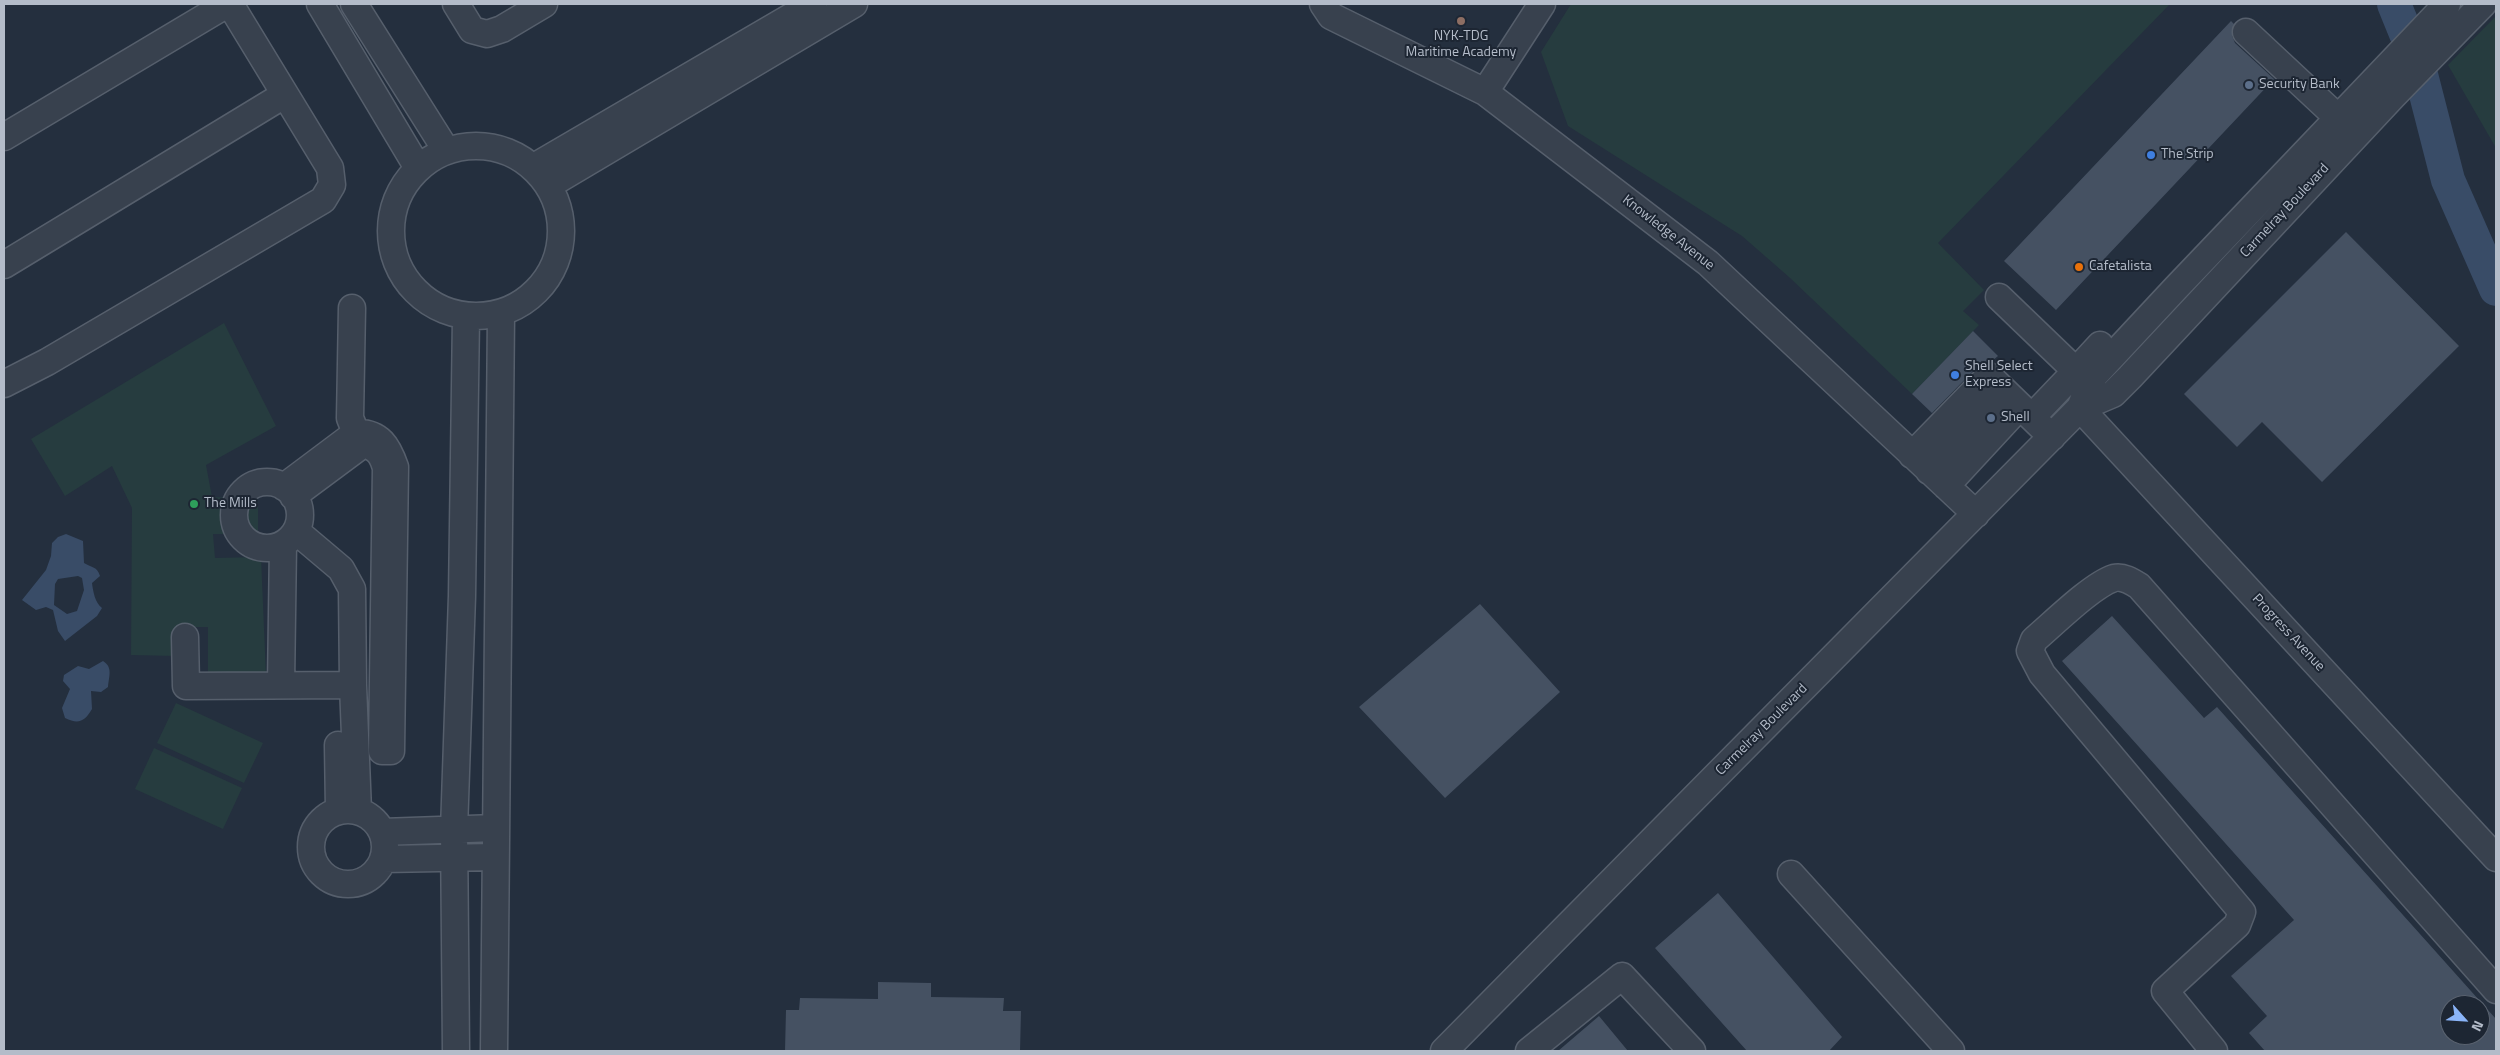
<!DOCTYPE html>
<style>
body{margin:0}
#map{position:relative;width:2500px;height:1055px;overflow:hidden;background:#242f3e;font-family:"Titillium Web",sans-serif}
canvas{display:block}
.frame{position:absolute;inset:0;border:5px solid #b4bcc9;pointer-events:none}
.north{position:absolute;left:2440px;top:995px;width:50px;height:50px;box-sizing:border-box;background:#1d2633;border:1px solid #59626f;border-radius:50%;rotate:116deg;font-size:14px;font-weight:700;line-height:20px;text-align:center;color:#b4bcc9}
.north::after{content:'';display:block;margin:auto;width:18px;height:22px;background:#8ab4f8;clip-path:polygon(50% 0,100% 100%,50% 72%,0 100%)}
</style>
<div id="map">
<canvas width="2500" height="1055"></canvas>
<div class="frame"></div>
<div class="north">N</div>
</div>
<script>
const ctx = document.querySelector('canvas').getContext('2d');
ctx.lineJoin = 'round';
function fill(path, color) {
  ctx.fillStyle = color;
  ctx.fill(path, 'evenodd');
}
function trace(path, color, width, dash) {
  ctx.strokeStyle = color;
  ctx.lineWidth = width;
  ctx.lineCap = dash ? 'butt' : 'round';
  ctx.setLineDash(dash || []);
  ctx.stroke(path);
}
function drawText(font, color, halo, rows, align = 'center') {
  ctx.font = font + ' "Titillium Web",sans-serif';
  ctx.lineWidth = 4;
  ctx.setLineDash([]);
  ctx.textBaseline = 'middle';
  ctx.strokeStyle = halo;
  ctx.fillStyle = color;
  for (const [text, x, y, turn = 0] of rows) {
    ctx.save();
    ctx.translate(x, y);
    ctx.rotate((+turn || 0) * Math.PI / 180);
    ctx.textAlign = isNaN(turn) ? turn : align;
    if (halo) ctx.strokeText(text, 0, 0);
    ctx.fillText(text, 0, 0);
    ctx.restore();
  }
}
fill(new Path2D(`
 M1571 4H2170L1938 243 1984 290 1963 311 1979 325 1912 394 1789 277 1742 236 1568 126 1541 52Z
 M2496 16V148L2448 65Z
 M224 323 276 426 206 465 212 497 258 499V534H213L215 558 261 557 266 676 208 675V627H176V656L131 655 132 508 112 466 65 496 31 439Z
 M176 703 263 743 244 783 157 743Z
 M154 748 242 788 223 829 135 789Z`), '#263c3f');
fill(new Path2D(`
 M66 534 83 541 84 563C92 568 97 566 100 576L92 583C93 591 95 603 102 608L97 616 65 641 58 631 53 610 46 607 36 610 22 600 46 570 51 556 52 543 58 537ZM78 576 82 578 84 590 77 611 67 614 54 605 55 584 58 579Z
 M103 661C113 667 109 676 108 687L101 692 91 691 92 709C85 721 79 725 65 718L62 708 70 689 63 681 64 675 78 666 89 669Z`), '#394c67');
trace(new Path2D(`
 M2394 4 2418 63 2448 180 2496 289`), '#394c67', 34);
fill(new Path2D(`
 M2231 21 2234 24 2232 36 2235 43 2274 79 2056 310 2004 261Z
 M2346 232 2459 346 2322 482 2262 422 2237 447 2184 394Z
 M1973 331 1998 356 1992 361 1984 362 1978 366 1932 413 1912 394Z
 M1480 604 1560 692 1445 798 1359 707Z
 M2112 616 2204 718 2217 707 2496 1019V1051H2265L2249 1033 2267 1016 2231 976 2294 920 2062 661ZM2450 1005H2480V1035H2450Z
 M1718 893 1842 1037 1829 1051H1747L1655 948Z
 M878 982 931 983V997L1004 998 1003 1011H1021L1020 1051H785L786 1010H799L800 998 878 999Z
 M1599 1016 1628 1051H1558Z`), '#455162');
const minor = new Path2D(`
 M320 4 418 168
 M354 4 446 150
 M456 4 472 30 487 34 502 29 544 4
 M1323 4 1331 16 1485 92 1708 263 1976 514
 M2246 32 2351 130
 M1485 92 1542 4
 M4 137 227 4
 M391 231a85 85 0 1 1 170 0a85 85 0 1 1-170 0Z
 M534 167 813 4
 M549 185 854 4
 M4 265 284 95
 M1999 297 2076 371 2100 345
 M352 308 350 418 356 433
 M4 384 47 362 323 200 332 185 330 168 230 4
 M2080 408 2496 858
 M2080 408 2113 394 2130 377 2393 96 2483 4
 M2032 417 2076 371
 M1912 455 1989 376 2052 437
 M1929 471 2005 392
 M234 515a33 33 0 1 1 66 0a33 33 0 1 1-66 0Z
 M1946 486 2020 406
 M284 487 356 433C380 432 388 447 395 467L391 751H382L386 468C382 454 378 448 363 444L293 496
 M296 531 341 569 352 589 353 685 358 811
 M185 637 186 686 353 685
 M281 685 283 544
 M338 745 339 810
 M311 847a37 37 0 1 1 74 0a37 37 0 1 1-74 0Z
 M382 832 496 828
 M383 859 495 857
 M1791 874 1951 1051
 M456 1051 454 830 462 596 466 317
 M494 1051 501 314
 M1444 1051 2080 408 2092 378 2175 289 2447 4
 M1529 1051 1622 976 1692 1051
 M2214 1051 2165 991 2237 925 2242 912 2042 674 2030 651 2034 640C2053 624 2092 585 2114 578 2123 576 2131 581 2139 586L2496 990`);
trace(minor, '#565f6c', 29);
trace(minor, '#38414e', 26);
for (const [x, y, r, color] of [
 [1461,21,5,"#8d6e63"],
 [2249,85,5,"#5c6f8a"],
 [2151,155,5,"#3f7fe0"],
 [2079,267,5,"#e8710a"],
 [1955,375,5,"#3f7fe0"],
 [1991,418,5,"#5c6f8a"],
 [194,504,5,"#2e9e5b"]
]) {
  const dot = new Path2D();
  dot.arc(x, y, r, 0, 2 * Math.PI);
  ctx.fillStyle = color;
  ctx.fill(dot);
  trace(dot, '#1d2633', 2);
}
drawText('14px', '#b4bcc9', '#1d2633', [
 ["NYK-TDG",1461,37,"center"],
 ["Maritime Academy",1461,53,"center"],
 ["Security Bank",2259,85],
 ["The Strip",2161,155],
 ["Cafetalista",2089,267],
 ["Shell Select",1965,367],
 ["Express",1965,383],
 ["Shell",2001,418],
 ["The Mills",204,504]
], 'left');
drawText('14px', '#b4bcc9', '#1d2633', [
 ["Carmelray Boulevard",2285,211,-47],
 ["Knowledge Avenue",1668,233,38],
 ["Progress Avenue",2288,633,47],
 ["Carmelray Boulevard",1762,730,-45]
]);
</script>
